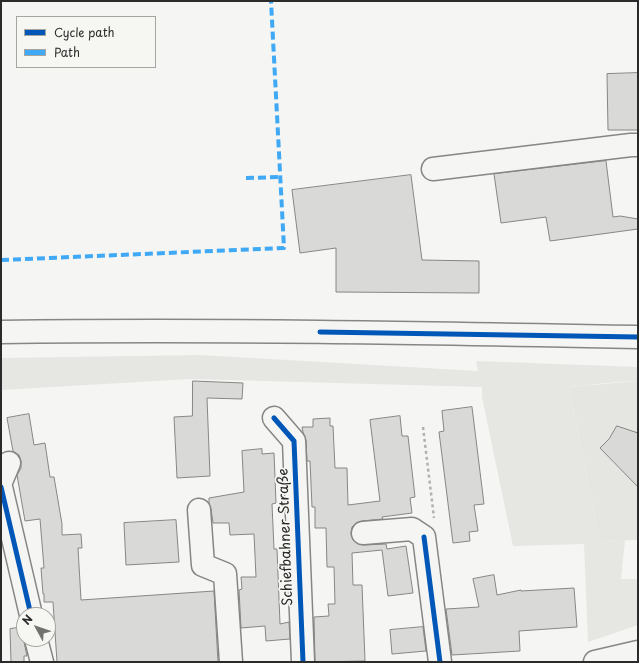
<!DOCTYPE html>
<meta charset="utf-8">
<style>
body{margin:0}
#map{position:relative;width:639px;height:663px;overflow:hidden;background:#f5f5f3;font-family:"Playpen Sans",sans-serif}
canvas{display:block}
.frame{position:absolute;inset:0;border:2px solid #2b2b2b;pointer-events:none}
.legend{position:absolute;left:16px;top:16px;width:140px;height:52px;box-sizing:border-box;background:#f6f6f2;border:1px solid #a5a5a2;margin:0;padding:5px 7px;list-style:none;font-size:12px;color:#2b2b2b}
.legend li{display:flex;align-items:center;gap:8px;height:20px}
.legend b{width:20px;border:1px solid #a5a5a2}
.north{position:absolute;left:16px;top:607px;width:40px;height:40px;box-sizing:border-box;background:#f6f6f2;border:1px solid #a5a5a2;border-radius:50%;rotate:310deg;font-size:11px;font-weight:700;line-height:16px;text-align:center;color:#2b2b2b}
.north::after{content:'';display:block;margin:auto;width:14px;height:18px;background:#727271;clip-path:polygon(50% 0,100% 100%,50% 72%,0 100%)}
</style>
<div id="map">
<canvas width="639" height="663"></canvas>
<div class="frame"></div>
<ul class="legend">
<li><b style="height:5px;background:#0057b8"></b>Cycle path</li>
<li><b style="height:5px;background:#3fa9f5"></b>Path</li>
</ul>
<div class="north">N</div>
</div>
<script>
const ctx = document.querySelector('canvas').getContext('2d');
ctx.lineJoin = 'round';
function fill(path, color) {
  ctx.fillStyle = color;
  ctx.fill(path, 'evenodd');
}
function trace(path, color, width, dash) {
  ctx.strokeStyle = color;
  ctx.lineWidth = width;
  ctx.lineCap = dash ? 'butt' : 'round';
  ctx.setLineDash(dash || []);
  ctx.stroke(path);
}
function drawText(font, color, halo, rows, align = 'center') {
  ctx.font = font + ' "Playpen Sans",sans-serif';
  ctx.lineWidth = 3.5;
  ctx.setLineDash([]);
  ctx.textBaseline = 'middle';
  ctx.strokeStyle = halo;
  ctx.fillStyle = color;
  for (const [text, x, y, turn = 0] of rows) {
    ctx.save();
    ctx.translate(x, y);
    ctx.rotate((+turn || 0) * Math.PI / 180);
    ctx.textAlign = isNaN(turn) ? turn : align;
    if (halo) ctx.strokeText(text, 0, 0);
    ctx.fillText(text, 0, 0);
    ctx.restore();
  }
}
fill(new Path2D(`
 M638 381V540L600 541 569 387Z`), '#e5e5e2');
fill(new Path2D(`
 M200 355 478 371 476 361 638 367V381L617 382 569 387 600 541 625 540 621 579H638V625L588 642 584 544 513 546 482 397V387L190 379 1 390V358Z`), '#e6e6e2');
const building = new Path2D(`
 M638 73V130H608L607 74Z
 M606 161 613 217 620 216 638 219V229L550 241 546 217 501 223 494 174Z
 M411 175 422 260 479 261V293L336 292V248L300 253 292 190Z
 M193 381 243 383 242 399 207 398 210 476 177 478 174 417 192 416Z
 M472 407 484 504 474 505 478 531 469 532 470 541 453 543 439 432 444 431 442 411Z
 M29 414 34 445 45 443 50 477H54L62 524V535L81 534 82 548H78L81 600 214 591 218 662H57L53 602H44V594H43L41 568H44L40 519 25 521 17 475 21 468V461L19 455 13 451 7 418Z
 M400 416 402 436H408L415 497 410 498 412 513 382 517 383 519 362 521 356 523 352 527 351 534 353 540 358 544 364 545 386 544 387 549 406 546 413 593 388 596 382 550 352 553 353 585H362L365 661 315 662 314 617 329 616 328 604H335L334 567H327L326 528H315V507H312L310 461H307L306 440 303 432 302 427H313V419L330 418V426H333L335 468H347L348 505 380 501 370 420Z
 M617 426 638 433V487L600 448 609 439Z
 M262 449V454L274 453 276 503 272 504 274 549H277L280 624 289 622 290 639 266 641 265 626 241 628 239 590 242 589 241 577H256L254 534 230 535 229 523H213L211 509 209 503V498L244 492 242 451Z
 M176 520 179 562 126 565 124 523Z
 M494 575 497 595 521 590V591L574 588 577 627 519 631 520 651 452 655 446 609 479 607 473 579Z
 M24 627V642L27 656H24V662H11L10 629Z
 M423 627 426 651 392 654 390 630Z`);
fill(building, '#d9d9d8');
trace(building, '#868685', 1);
const minor = new Path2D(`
 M433 169 631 145H638
 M274 418 294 441 303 662
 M1 482 9 463
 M1 487 31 615
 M199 510 203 565 225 574 231 662
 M363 533 412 529 424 537 440 662
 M36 639 42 662
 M595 662 638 652`);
const major = new Path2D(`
 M1 332C213 329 426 333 638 337`);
trace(minor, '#868685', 25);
trace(major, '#868685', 25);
trace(new Path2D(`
 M423 427 434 518`), '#b0b0af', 2.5, [3, 3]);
trace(minor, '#f5f5f3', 22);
trace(major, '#f5f5f3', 22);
trace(new Path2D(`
 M246 178 280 177
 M1 260 284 248 271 1`), '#3fa9f5', 4, [8, 4]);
trace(new Path2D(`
 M320 332 638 337
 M274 418 294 441 303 662
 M1 487 31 615
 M424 537 440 662`), '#0057b8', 5);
drawText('14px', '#2b2b2b', '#f6f6f2', [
 ["Schiefbahner Straße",286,537,-92]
]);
</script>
